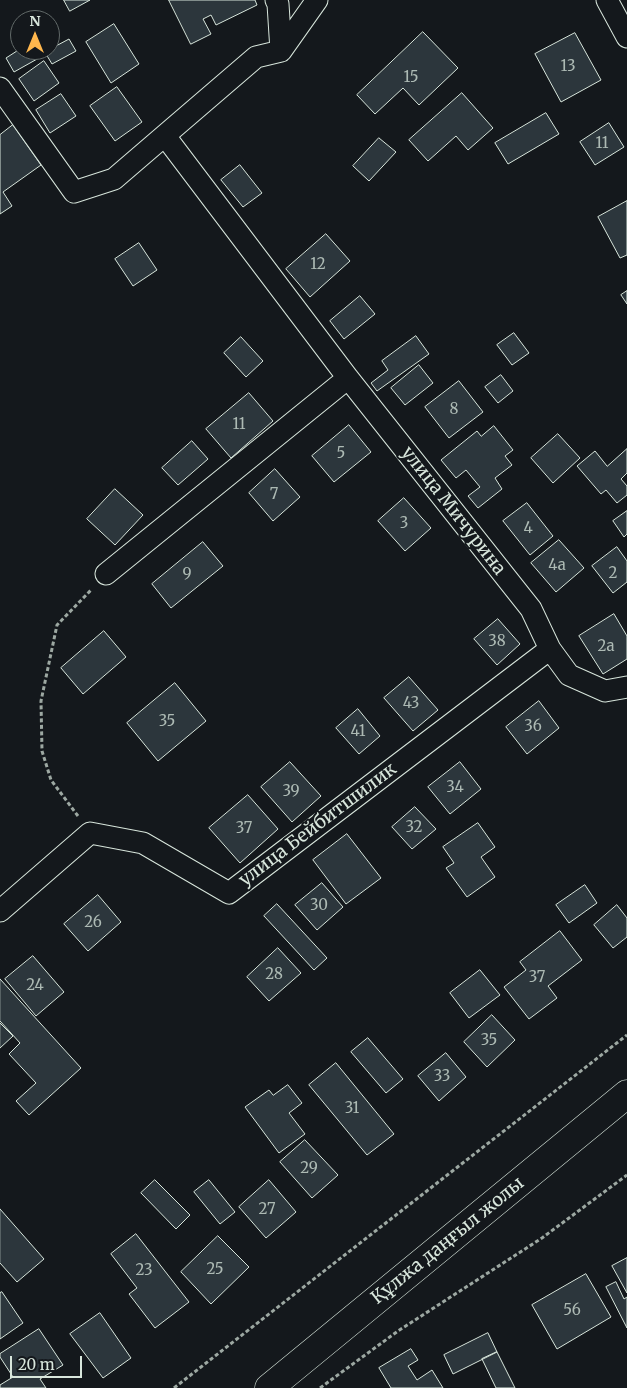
<!DOCTYPE html>
<meta charset="utf-8">
<style>
body{margin:0}
#map{position:relative;width:627px;height:1388px;overflow:hidden;background:#14181c;font-family:Merriweather,serif}
canvas{display:block}
.north{position:absolute;left:10px;top:10px;width:50px;height:50px;box-sizing:border-box;background:#14181c;border:1px solid #626a69;border-radius:50%;rotate:0deg;font-size:14px;font-weight:700;line-height:20px;text-align:center;color:#d8e6dc}
.north::after{content:'';display:block;margin:auto;width:18px;height:22px;background:#ffb74d;clip-path:polygon(50% 0,100% 100%,50% 72%,0 100%)}
.scale{position:absolute;left:10px;top:1356px;width:72px;height:22px;box-sizing:border-box;border:2px solid #d8e6dc;border-top:0;padding-left:6px;font-size:15px;line-height:18px;white-space:nowrap;color:#d8e6dc;-webkit-text-stroke:4px #14181c;paint-order:stroke}
</style>
<div id="map">
<canvas width="627" height="1388"></canvas>
<div class="north">N</div>
<div class="scale">20 m</div>
</div>
<script>
const ctx = document.querySelector('canvas').getContext('2d');
ctx.lineJoin = 'round';
function fill(path, color) {
  ctx.fillStyle = color;
  ctx.fill(path, 'evenodd');
}
function trace(path, color, width, dash) {
  ctx.strokeStyle = color;
  ctx.lineWidth = width;
  ctx.lineCap = dash ? 'butt' : 'round';
  ctx.setLineDash(dash || []);
  ctx.stroke(path);
}
function drawText(font, color, halo, rows, align = 'center') {
  ctx.font = font + ' Merriweather,serif';
  ctx.lineWidth = 4;
  ctx.setLineDash([]);
  ctx.textBaseline = 'middle';
  ctx.strokeStyle = halo;
  ctx.fillStyle = color;
  for (const [text, x, y, turn = 0] of rows) {
    ctx.save();
    ctx.translate(x, y);
    ctx.rotate((+turn || 0) * Math.PI / 180);
    ctx.textAlign = isNaN(turn) ? turn : align;
    if (halo) ctx.strokeText(text, 0, 0);
    ctx.fillText(text, 0, 0);
    ctx.restore();
  }
}
const building = new Path2D(`
 M64 0H90L70 11Z
 M169 0H255L257 5 216 25 211 15 203 19 211 34 191 44Z
 M114 24 139 64 111 83 86 42Z
 M423 32 458 68 419 105 403 88 375 114 357 95Z
 M575 33 601 80 561 102 535 54Z
 M50 39 54 47 69 39 76 51 52 64 46 54 14 72 6 58 20 49 50 50Z
 M44 61 59 83 34 101 19 79Z
 M117 87 142 122 115 141 90 106Z
 M462 93 493 128 468 150 456 136 428 161 409 140Z
 M61 94 76 116 50 133 36 110Z
 M546 113 559 134 508 164 495 143Z
 M609 123 624 147 595 165 580 142Z
 M13 125 41 165 3 192 12 206 0 214V135Z
 M379 138 396 152 369 181 353 166Z
 M240 165 262 193 243 207 221 180Z
 M627 201V255L620 258 598 217Z
 M326 234 350 261 310 297 286 269Z
 M139 243 157 270 133 286 115 259Z
 M627 291V304L621 295Z
 M360 296 375 314 344 339 330 321Z
 M514 333 529 353 512 365 497 345Z
 M416 336 429 354 377 391 371 383 388 370 382 361Z
 M241 337 263 361 246 377 224 353Z
 M419 365 433 383 405 405 391 388Z
 M501 375 513 391 498 403 485 387Z
 M459 381 483 412 449 438 425 407Z
 M249 393 273 421 231 458 206 429Z
 M349 425 371 452 334 482 312 456Z
 M494 426 513 450 505 456 512 465 495 478 502 489 478 508 468 496 480 487 466 470 456 478 441 460 477 431 481 436Z
 M558 434 580 458 553 483 531 458Z
 M192 441 208 459 178 485 162 468Z
 M627 449V473L621 479 627 486V495L617 503 606 490 601 494 577 466 595 451 607 466Z
 M275 469 300 497 273 521 249 493Z
 M115 489 143 515 115 545 87 519Z
 M404 498 431 528 405 551 378 521Z
 M527 503 553 536 530 555 503 521Z
 M627 511V534L624 537 613 521Z
 M559 540 584 568 556 592 531 563Z
 M203 542 223 566 171 608 152 584Z
 M617 547 627 561V582L613 593 592 566Z
 M614 614 627 636V659L603 674 579 636Z
 M498 619 520 644 497 665 474 639Z
 M104 631 126 657 83 694 61 668Z
 M409 677 438 710 413 731 384 698Z
 M175 683 206 721 158 761 127 723Z
 M539 701 559 728 527 754 506 727Z
 M358 709 380 736 359 754 336 728Z
 M290 762 321 796 292 822 261 787Z
 M460 762 481 789 450 814 428 787Z
 M248 795 278 829 240 863 209 828Z
 M415 807 436 829 412 849 392 827Z
 M478 823 495 847 481 857 495 877 467 897 446 868 454 863 443 847Z
 M347 834 381 878 346 904 313 860Z
 M322 883 343 907 317 930 295 905Z
 M585 885 597 903 569 923 556 905Z
 M98 895 121 922 88 951 64 924Z
 M277 904 327 958 314 970 264 916Z
 M617 905 627 918V937L613 948 594 925Z
 M560 931 582 960 548 986 557 998 529 1019 504 987 526 970 520 962Z
 M278 948 301 973 269 1001 247 977Z
 M33 956 64 992 36 1016 5 979Z
 M480 970 500 995 469 1018 450 993Z
 M0 979 81 1068 29 1115 16 1101 36 1083 9 1054 20 1043 0 1021Z
 M492 1015 515 1040 487 1067 464 1042Z
 M0 1023 13 1036 0 1048Z
 M368 1038 403 1079 386 1093 351 1052Z
 M446 1053 466 1077 439 1101 418 1076Z
 M336 1063 394 1134 367 1155 309 1085Z
 M288 1085 302 1103 289 1113 305 1134 279 1153 245 1107 269 1090 273 1095Z
 M305 1140 338 1175 312 1198 280 1162Z
 M155 1180 190 1215 176 1229 141 1193Z
 M209 1180 235 1212 220 1224 194 1192Z
 M269 1180 296 1212 266 1238 239 1207Z
 M0 1209 44 1259 17 1282 0 1263Z
 M136 1234 189 1302 155 1328 129 1294 137 1288 111 1254Z
 M218 1236 249 1267 211 1304 181 1272Z
 M627 1258V1293L612 1266Z
 M586 1274 611 1317 557 1349 532 1305Z
 M616 1282 624 1299 627 1297V1328L606 1287Z
 M2 1292 23 1323 0 1339V1293Z
 M100 1313 131 1358 103 1378 70 1334Z
 M39 1329 63 1365 40 1379 46 1388H0V1385L13 1377 0 1357V1354Z
 M488 1333 497 1352 453 1374 444 1355Z
 M411 1349 418 1360 408 1366 417 1380 432 1370 443 1388H391L379 1368Z
 M497 1352 515 1388H496L482 1359Z`);
fill(building, '#2c363c');
trace(building, '#d8e6dc', 1);
const street = new Path2D(`
 M276 0 278 4 281 51
 M607 0 627 37
 M0 88 74 192 114 179 256 57 281 51 317 0
 M165 136 348 378 531 609 550 649 569 675 605 691 627 687
 M106 574 348 378
 M0 911 90 833 143 843 229 893 550 649`);
const primary = new Path2D(`
 M269 1388 627 1094`);
trace(street, '#d8e6dc', 23);
trace(primary, '#d8e6dc', 29);
trace(new Path2D(`
 M78 816 51 780 42 751 41 701 57 625 91 590
 M174 1388 627 1035
 M320 1388 398 1331 542 1238 627 1175`), '#9da8a2', 3, [4, 2.5]);
trace(street, '#14181c', 21);
trace(primary, '#14181c', 28);
drawText('15px', '#adbab4', null, [
 ["13",568,67],
 ["15",411,78],
 ["11",602,144],
 ["12",318,265],
 ["8",454,410],
 ["11",239,425],
 ["5",341,454],
 ["7",274,495],
 ["3",404,524],
 ["4",528,529],
 ["4а",557,566],
 ["2",613,574],
 ["9",187,575],
 ["38",497,642],
 ["2а",606,647],
 ["43",411,704],
 ["35",167,722],
 ["36",533,727],
 ["41",358,732],
 ["34",455,788],
 ["39",291,792],
 ["32",414,828],
 ["37",244,829],
 ["30",319,906],
 ["26",93,923],
 ["28",274,975],
 ["37",537,978],
 ["24",35,986],
 ["35",489,1041],
 ["33",442,1077],
 ["31",352,1109],
 ["29",309,1169],
 ["27",267,1210],
 ["25",215,1270],
 ["23",144,1271],
 ["56",572,1311]
]);
drawText('18px', '#d8e6dc', '#14181c', [
 ["улица Мичурина",453,511,52],
 ["улица Бейбитшилик",318,825,-37],
 ["Құлжа даңғыл жолы",448,1241,-39]
]);
</script>
